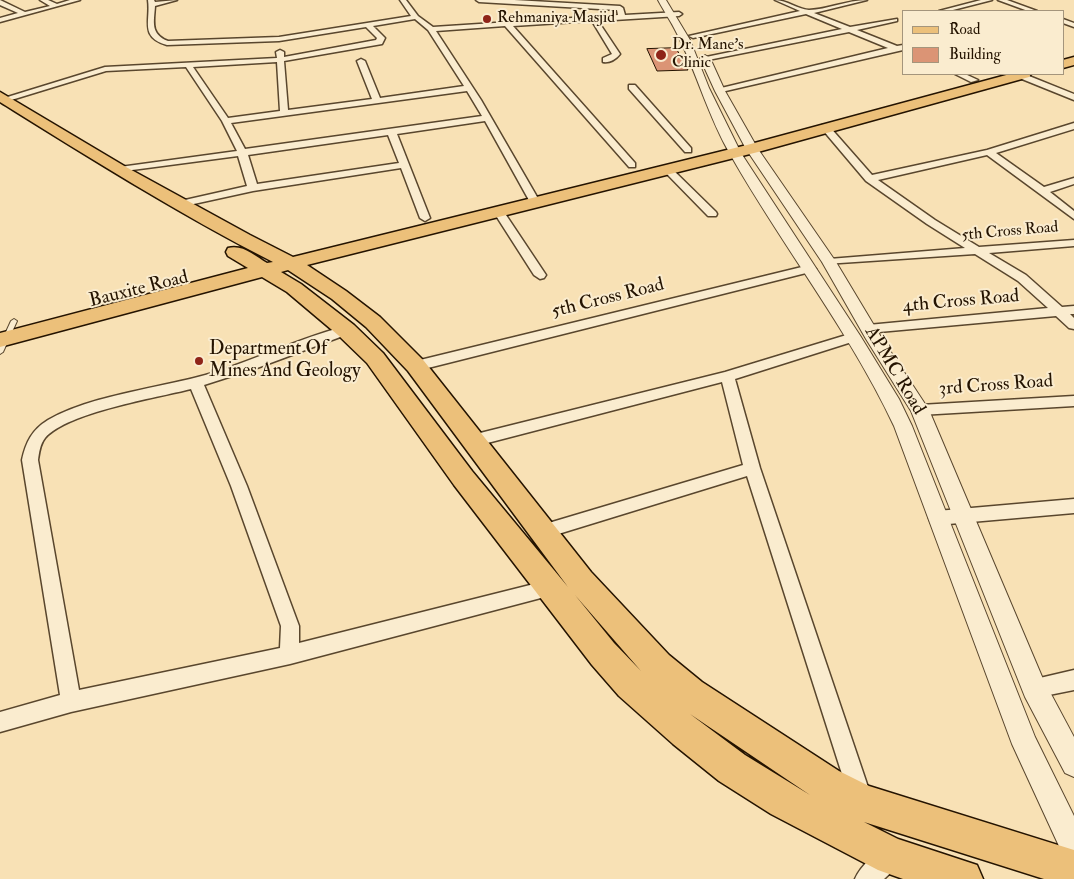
<!DOCTYPE html>
<style>
body{margin:0}
#map{position:relative;width:1074px;height:879px;overflow:hidden;background:#f8e1b5;font-family:"IM FELL Double Pica",serif}
canvas{display:block}
.legend{position:absolute;left:902px;top:10px;width:162px;height:65px;box-sizing:border-box;background:#faeccf;border:1px solid #a4957c;margin:0;padding:6px 9px;list-style:none;font-size:15px;color:#241300}
.legend li{display:flex;align-items:center;gap:10px;height:25px}
.legend b{width:25px;border:1px solid #a4957c}
</style>
<div id="map">
<canvas width="1074" height="879"></canvas>
<ul class="legend">
<li><b style="height:6px;background:#ecc07a"></b>Road</li>
<li><b style="height:14px;background:#db9475"></b>Building</li>
</ul>
</div>
<script>
const ctx = document.querySelector('canvas').getContext('2d');
ctx.lineJoin = 'round';
function fill(path, color) {
  ctx.fillStyle = color;
  ctx.fill(path, 'evenodd');
}
function trace(path, color, width, dash) {
  ctx.strokeStyle = color;
  ctx.lineWidth = width;
  ctx.lineCap = dash ? 'butt' : 'round';
  ctx.setLineDash(dash || []);
  ctx.stroke(path);
}
function drawText(font, color, halo, rows, align = 'center') {
  ctx.font = font + ' "IM FELL Double Pica",serif';
  ctx.lineWidth = 4;
  ctx.setLineDash([]);
  ctx.textBaseline = 'middle';
  ctx.strokeStyle = halo;
  ctx.fillStyle = color;
  for (const [text, x, y, turn = 0] of rows) {
    ctx.save();
    ctx.translate(x, y);
    ctx.rotate((+turn || 0) * Math.PI / 180);
    ctx.textAlign = isNaN(turn) ? turn : align;
    if (halo) ctx.strokeText(text, 0, 0);
    ctx.fillText(text, 0, 0);
    ctx.restore();
  }
}
const building = new Path2D(`
 M676 48 688 70 657 71 647 49Z`);
fill(building, '#db9475');
trace(building, '#241300', 1);
const service = new Path2D(`
 M14 319 17 321 3 352 0 354V345L11 321Z`);
const minor = new Path2D(`
 M0 0 25 12 50 6 40 0H48L57 4 70 0H80L0 22V18L18 13 0 5Z
 M148 0H154L155 2 177 0 155 6C154 22 150 34 168 41L279 37 411 16 400 0H406L418 16 433 27 618 15 617 10 479 2 476 0H514L620 6 623 8 625 15 679 12 682 14 679 16 598 21 620 54C616 59 610 63 603 62V58L612 54 592 21 513 26 635 163V167H629L505 26 436 31 481 100 540 202 535 205 530 202 485 121 397 134 430 218 425 221 420 218 401 168 253 191 180 207 175 204 176 202 247 186 238 156 117 172 115 170 120 167 237 151 222 121 186 67 106 71 8 101 1 99 105 67 277 58 276 52 280 50 284 52V57L376 40 377 38 366 27 279 41 167 45C139 37 151 21 148 0ZM415 19 428 30 464 86 380 98 365 61 361 59 357 61 372 99 288 110 284 61 382 44 385 38 373 26ZM277 62 280 111 228 118 193 67ZM467 91 482 116 245 149 231 123ZM388 135 399 163 257 184 248 155Z
 M775 0C787 0 797 9 809 10 826 10 847 0 867 0L814 13 850 27 897 19V21L857 30 897 46 903 45V50L717 93V89L888 48 849 32 703 61 702 59 706 57 842 29 806 14 693 38 689 36 800 11Z
 M981 0H992L949 11H939Z
 M998 0H1007L1037 11H1028Z
 M1063 19 1074 23V27L1063 23Z
 M955 74H965L978 80 971 82Z
 M1017 74H1024L1074 94V100L1017 77Z
 M629 85H635L691 148V152H685L629 89Z
 M1074 123V129L996 153 1044 187 1074 178V184L1050 192 1074 211V219L987 155 878 180 935 220 979 247 1074 240V246L989 253 1026 275 1062 307 1074 306V314H1070L1074 318V329L1069 328 1056 316 868 333 863 332 862 329 868 325 1048 308 1018 281 975 254 825 264 823 262 825 260 829 259 965 248 927 224 866 181 822 129V125H828L872 175 987 150Z
 M667 166 670 167 716 212 717 214 716 216H708L664 171V167Z
 M498 208 502 209 546 275 544 278 540 279 534 275 493 211Z
 M810 265 816 269 814 271 416 371 411 369 409 366 411 363 416 361Z
 M346 326 351 327 352 330 351 333 257 368 204 385 247 486 299 626V643L550 580 556 582 559 588 556 594 290 664 71 712 0 732V712L60 695 22 460C26 442 32 430 48 420 91 395 161 388 209 374 255 360 300 338 346 326ZM191 389 231 486 281 626 280 648 79 690 38 460C39 453 40 444 45 438 68 412 156 398 191 389Z
 M853 333 858 334 860 337 858 340 735 379 760 468 871 796 868 804 860 807 852 804 849 796 747 476 542 539 536 537 534 532 536 527 542 525 743 465 722 382 472 447 467 445 464 441 467 437 472 435 725 372Z
 M1074 396V406L920 415 915 414 913 410 915 406 920 405Z
 M1074 499V513L937 525 931 523 929 518 931 513 937 511Z
 M1074 670V690L1034 698 1027 695 1024 688 1027 681Z
 M892 844 900 848 904 856 900 864 884 879H855C861 865 878 850 892 844Z`);
const tertiary = new Path2D(`
 M658 0H666L690 40 709 88 741 153 861 337 899 399 912 426 1035 737 1074 816V861L1064 857 1012 744 894 426C849 330 782 246 730 154 709 118 698 77 680 40 674 26 665 13 658 0Z
 M705 55 710 58 725 91 758 149 836 262 881 337 929 410 1043 679 1074 737V777L1065 773 1025 697 911 411 866 339 822 262 746 149 715 91 700 58Z`);
const primary = new Path2D(`
 M1074 57V65L1063 68V60Z
 M1010 74H1031L1029 77 758 152 307 265 346 291 380 317 424 361 591 572 669 655 702 682 839 771 869 786 1074 850V879H1044L864 822 898 839 977 865 983 879H903L878 870 771 814 719 781 673 744 619 696 592 665 454 485 367 363 338 335 287 292 262 277 0 347V333L248 268 228 256 226 252 228 248C243 244 255 256 267 263L273 262C179 214 90 158 0 102V92L126 167 250 235 293 257 747 145ZM288 270 332 299 366 327 408 371 568 587 472 471 383 353 354 325 301 284 281 272ZM575 595 641 671 614 643ZM690 714 810 795 745 755Z`);
trace(service, '#59462d', 2);
trace(minor, '#59462d', 3);
trace(tertiary, '#59462d', 2);
trace(primary, '#241300', 3);
fill(service, '#faeccf');
fill(minor, '#faeccf');
fill(tertiary, '#faeccf');
fill(primary, '#ecc07a');
for (const [x, y, r, color] of [
 [487,19,5,"#8f2418"],
 [661,55,6,"#8f2418"],
 [199,361,5,"#8f2418"]
]) {
  const dot = new Path2D();
  dot.arc(x, y, r, 0, 2 * Math.PI);
  ctx.fillStyle = color;
  ctx.fill(dot);
  trace(dot, '#faeccf', 2);
}
drawText('16px', '#241300', '#faeccf', [
 ["Rehmaniya Masjid",497,19],
 ["Dr. Mane's",672,46],
 ["Clinic",672,64]
], 'left');
drawText('16px', '#241300', '#faeccf', [
 ["5th Cross Road",1010,232,-5]
]);
drawText('19px', '#241300', '#faeccf', [
 ["Bauxite Road",139,290,-14],
 ["5th Cross Road",608,299,-14],
 ["4th Cross Road",961,302,-5],
 ["APMC Road",894,371,59],
 ["3rd Cross Road",996,386,-4]
]);
drawText('19px', '#241300', '#faeccf', [
 ["Department Of",209,350],
 ["Mines And Geology",209,372]
], 'left');
</script>
